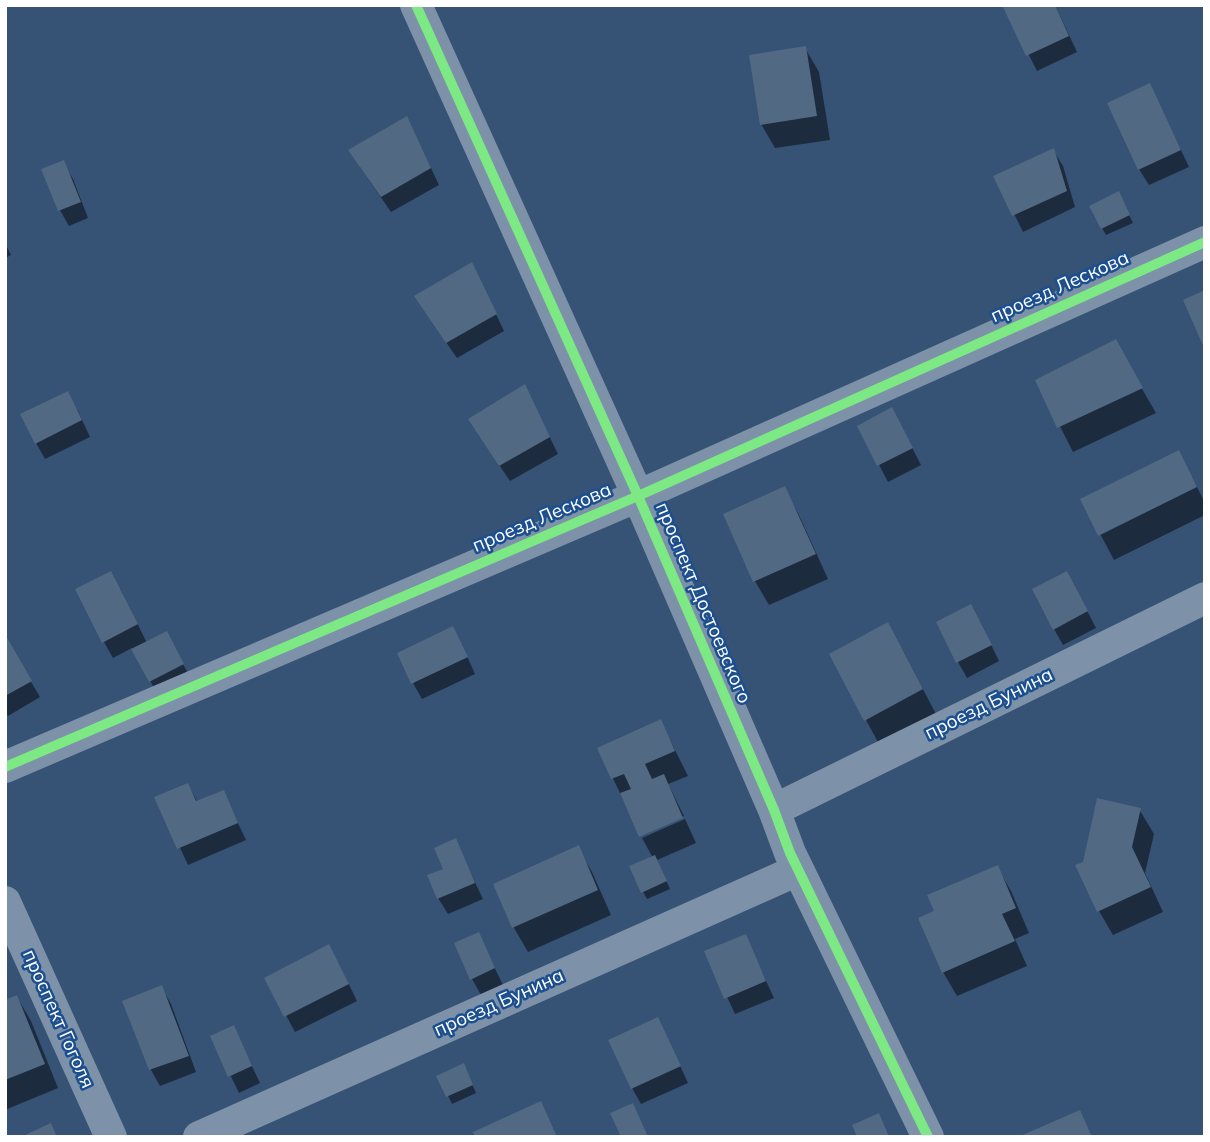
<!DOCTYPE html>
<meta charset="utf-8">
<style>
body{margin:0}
#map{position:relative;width:1210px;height:1142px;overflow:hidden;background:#365274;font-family:Mulish,sans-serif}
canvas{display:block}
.frame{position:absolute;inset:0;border:7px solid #fff;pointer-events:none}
</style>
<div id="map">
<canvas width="1210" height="1142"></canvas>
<div class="frame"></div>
</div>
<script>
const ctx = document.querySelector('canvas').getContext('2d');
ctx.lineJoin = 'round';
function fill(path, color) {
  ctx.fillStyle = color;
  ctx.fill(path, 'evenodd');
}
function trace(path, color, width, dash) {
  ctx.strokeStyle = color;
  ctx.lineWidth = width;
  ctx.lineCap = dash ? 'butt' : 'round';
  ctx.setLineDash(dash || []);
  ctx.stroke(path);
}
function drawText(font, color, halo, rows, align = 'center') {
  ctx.font = font + ' Mulish,sans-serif';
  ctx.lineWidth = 5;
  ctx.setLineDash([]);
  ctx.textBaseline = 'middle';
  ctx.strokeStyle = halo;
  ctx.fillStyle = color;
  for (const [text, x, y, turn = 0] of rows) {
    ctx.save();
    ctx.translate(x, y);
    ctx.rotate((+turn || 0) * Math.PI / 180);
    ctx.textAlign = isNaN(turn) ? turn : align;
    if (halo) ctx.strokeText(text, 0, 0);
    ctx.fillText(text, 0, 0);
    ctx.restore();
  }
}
fill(new Path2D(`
 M1004 5H1055L1077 52 1037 71Z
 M805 48 819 72 830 140 775 148 761 124Z
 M1150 85 1189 167 1149 185 1139 169Z
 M415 134 439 185 391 212 360 167Z
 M1053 150 1063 166 1075 207 1023 232 996 177Z
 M63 163 73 179 88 218 69 226 60 210Z
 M1122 201 1133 223 1106 235 1102 228Z
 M5 243 11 255 5 258Z
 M472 264 504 331 457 358 426 313Z
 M1115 342 1156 413 1073 452 1037 381Z
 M525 387 558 454 510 481 479 435Z
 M77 409 90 437 45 459 36 443Z
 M859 426H901L921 465 888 482Z
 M1192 477 1205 503V515L1114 560 1082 500Z
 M784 489 798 513 828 579 769 605 755 581 726 515Z
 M120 589 147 643 175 649 192 681 159 697 132 648 113 658 104 642Z
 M1076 589 1096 628 1063 645 1054 629Z
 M980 622 999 661 967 678 958 662Z
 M5 638 40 697 8 716 5 711Z
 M462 645 475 674 422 699 413 683Z
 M902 649 936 714 879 744 866 720Z
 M661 722 688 776 668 784 684 816 640 835 599 749Z
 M188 785 198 803 223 792 246 840 188 865 157 798Z
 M1139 809 1154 834 1145 873 1163 912 1113 935 1099 911 1085 863Z
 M685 819 696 843 657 860 670 889 647 899 643 892 653 858 642 838Z
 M455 841 483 899 448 914 438 898Z
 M578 848 592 872 611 915 528 952 514 928 495 884Z
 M997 867 1011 891 1029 933 1015 939 1027 966 957 996 943 972 936 912Z
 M478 934 503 985 481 995 472 979Z
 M745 936 774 998 735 1014 706 952Z
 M338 962 357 1001 295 1032 266 978Z
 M162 988 171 1004 196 1072 160 1086 151 1070 125 1002Z
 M17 997 31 1021 58 1088 5 1110V1002Z
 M233 1027 260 1083 239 1093 212 1037Z
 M666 1035 688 1083 641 1104 632 1088Z
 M467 1073 476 1093 452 1104 439 1077Z`), '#0007');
fill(new Path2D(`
 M1002 5H1055L1069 36 1026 56Z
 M806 46 817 116 760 125 749 55Z
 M1150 83 1181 150 1138 170 1107 103Z
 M407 116 431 168 381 197 348 150Z
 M1054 148 1067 191 1012 216 993 176Z
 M64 160 81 202 58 211 41 169Z
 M1119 191 1130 215 1101 229 1089 206Z
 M472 262 497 314 446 343 414 296Z
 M1205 290V350L1183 300Z
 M1116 339 1143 388 1057 428 1035 380Z
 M525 384 550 437 499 466 468 419Z
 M68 391 82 420 35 444 20 414Z
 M892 407 913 448 877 466 857 426Z
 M1179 450 1197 487 1098 536 1080 499Z
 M785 486 816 554 753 582 723 514Z
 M111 571 138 624 102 643 75 589Z
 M1067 571 1088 611 1053 630 1032 589Z
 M971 604 992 645 956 663 936 622Z
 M888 622 923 689 864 721 829 654Z
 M453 626 468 657 411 684 397 653Z
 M167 631 184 664 149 682 131 649Z
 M5 634 32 681 5 696Z
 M661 719 675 751 645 764 652 779 664 774 683 818 639 837 620 793 631 789 624 774 611 779 597 748Z
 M188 783 196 801 224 790 238 823 177 849 154 797Z
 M1097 798 1141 808 1132 847 1151 887 1097 912 1075 865 1083 862Z
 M456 838 475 883 437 899 427 875 443 869 434 848Z
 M579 845 598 890 512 928 493 884Z
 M655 855 667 881 641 893 629 866Z
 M998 865 1016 908 1002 914 1015 941 942 973 918 918 934 911 927 895Z
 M479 932 495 968 470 980 454 943Z
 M746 934 766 981 724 999 704 951Z
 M329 944 349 984 284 1017 264 978Z
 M162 985 189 1056 149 1070 122 1001Z
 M17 995 45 1064 5 1080V1000Z
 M658 1017 681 1066 631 1089 608 1040Z
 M234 1025 252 1066 228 1077 210 1036Z
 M464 1063 473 1085 446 1097 436 1076Z
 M541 1101 557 1137H475L473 1132Z
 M633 1103 648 1137H621L610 1113Z
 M1080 1110 1092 1137H1018Z
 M879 1113 889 1137H857L852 1125Z
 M51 1123 57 1137H21Z`), '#526984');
trace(new Path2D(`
 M416 5 638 496 774 810 790 853 928 1137
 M5 767 638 496 1205 242
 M774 810 1205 598
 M5 902 111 1137
 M199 1137 798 870`), '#7d92a8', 32);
trace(new Path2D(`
 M416 5 638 496 774 810 790 853 928 1137
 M5 767 638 496 1205 242`), '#7ce984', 10);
drawText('19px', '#fff', '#1b4f8f', [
 ["проезд Лескова",1060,287,-24],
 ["проезд Лескова",542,518,-23],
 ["проспект Достоевского",703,603,67],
 ["проезд Бунина",989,704,-26],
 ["проезд Бунина",499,1003,-24],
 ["проспект Гоголя",58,1019,66]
]);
</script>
